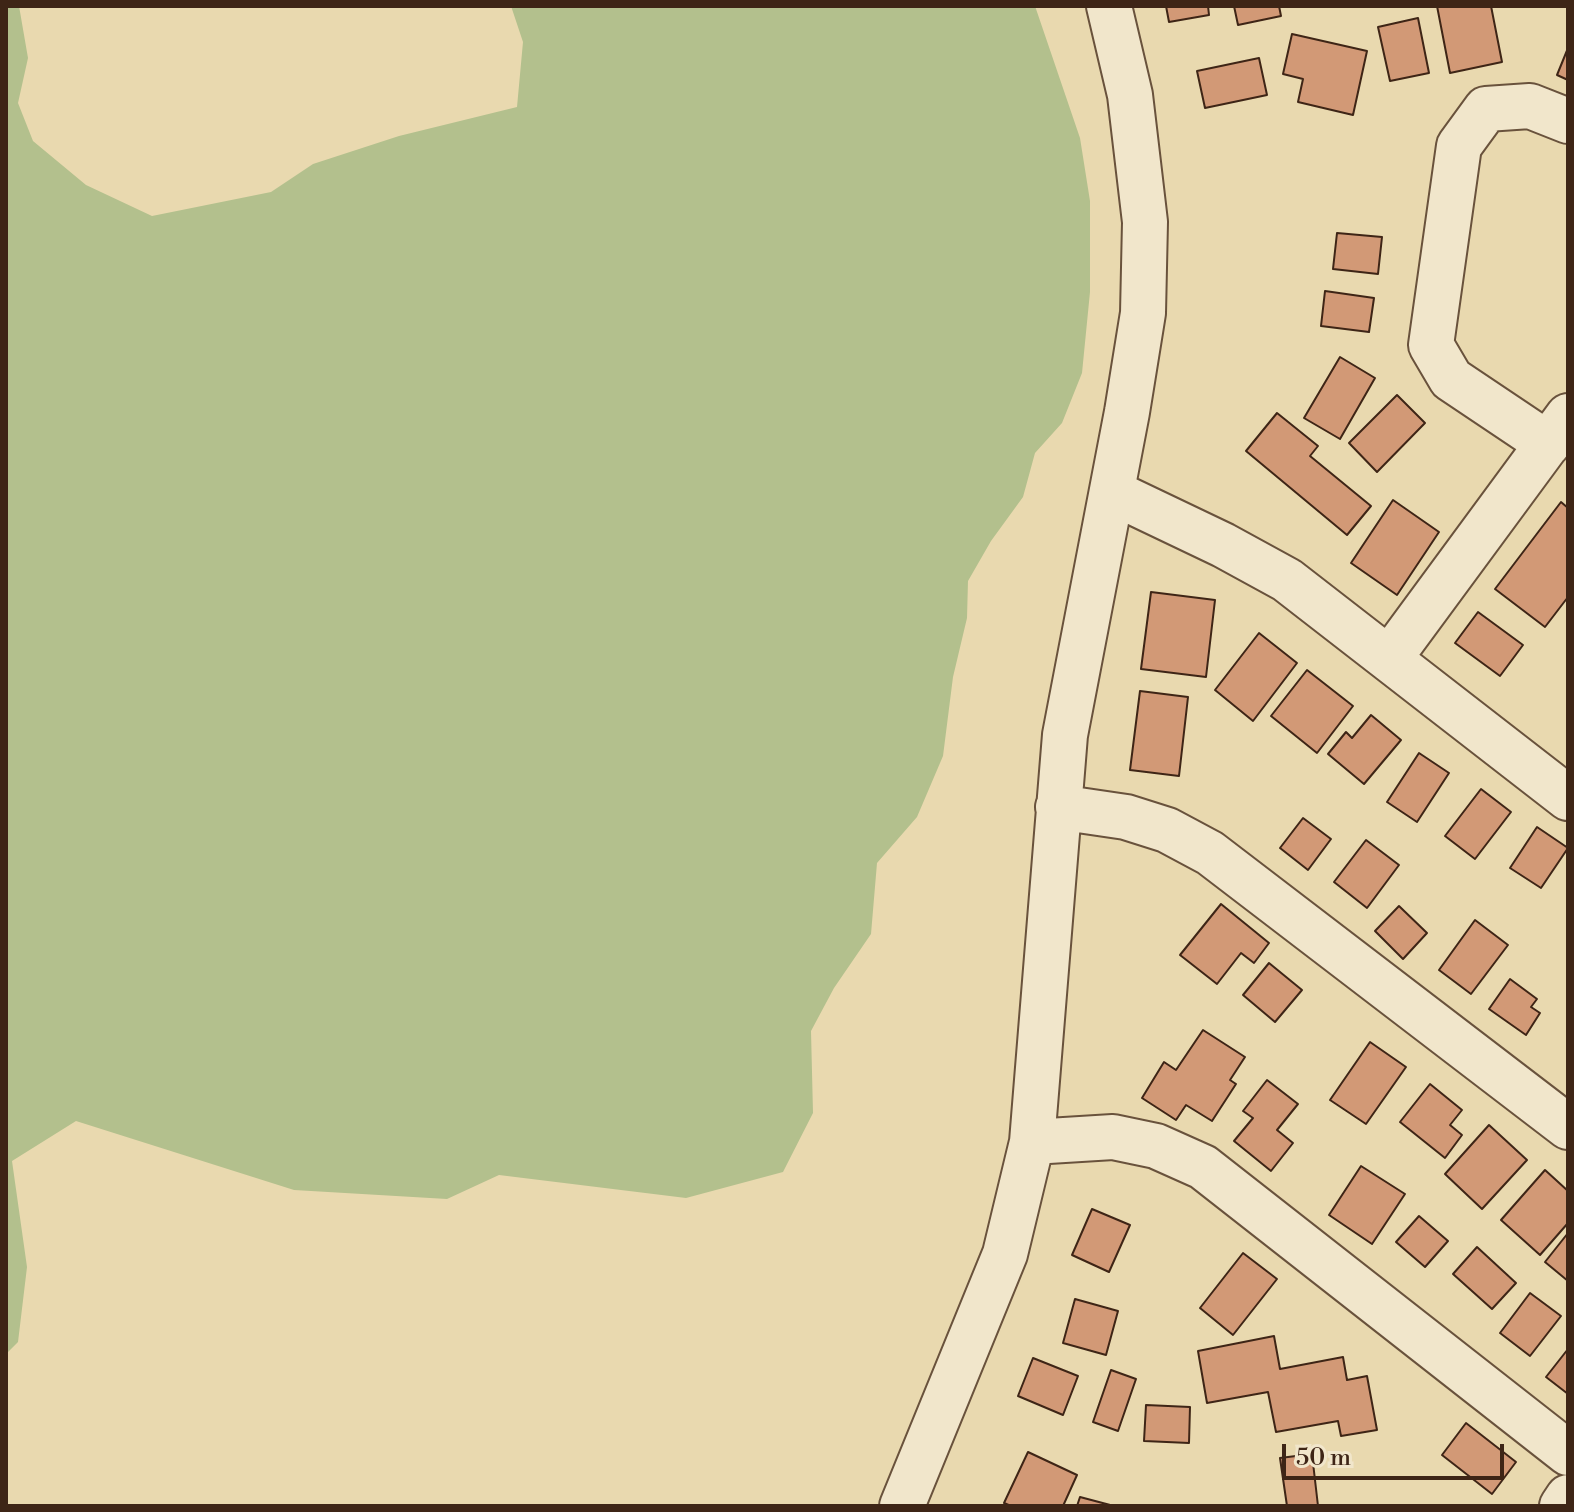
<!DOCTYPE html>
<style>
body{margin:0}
#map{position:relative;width:1574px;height:1512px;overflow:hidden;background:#e9d9af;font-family:"Libre Bodoni",serif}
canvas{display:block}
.frame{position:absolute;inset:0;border:8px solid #3e2516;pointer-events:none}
.scale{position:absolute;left:1282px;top:1444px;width:222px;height:36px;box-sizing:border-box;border:4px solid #3e2516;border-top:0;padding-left:10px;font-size:24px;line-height:28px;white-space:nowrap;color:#3e2516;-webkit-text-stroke:6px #f1e6cb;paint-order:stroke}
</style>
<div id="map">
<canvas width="1574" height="1512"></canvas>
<div class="frame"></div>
<div class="scale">50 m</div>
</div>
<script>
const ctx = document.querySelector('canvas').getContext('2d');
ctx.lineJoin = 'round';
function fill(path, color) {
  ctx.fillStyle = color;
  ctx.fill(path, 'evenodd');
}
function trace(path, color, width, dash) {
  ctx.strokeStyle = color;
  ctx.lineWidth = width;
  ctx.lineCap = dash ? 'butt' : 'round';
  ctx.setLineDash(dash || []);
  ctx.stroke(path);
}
fill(new Path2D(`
 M6 6H19L28 58 18 103 33 141 86 185 152 216 271 192 313 164 399 136 517 107 523 42 511 6H1035L1080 138 1090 201V292L1082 373 1062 423 1035 453 1023 497 991 541 968 581 967 618 953 677 943 756 917 817 877 863 871 934 834 988 811 1031 813 1113 783 1172 686 1198 499 1175 447 1199 294 1190 76 1121 12 1161 27 1267 18 1342 6 1354Z`), '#b3c08d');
const building = new Path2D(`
 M1166 6H1208L1209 15 1169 22Z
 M1234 6H1279L1281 16 1238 25Z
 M1437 6H1491L1502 62 1450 73Z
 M1418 18 1429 73 1390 81 1378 27Z
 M1292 34 1367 51 1353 115 1298 102 1303 79 1283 74Z
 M1568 48V80L1557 75Z
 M1259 58 1267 95 1205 108 1197 71Z
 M1337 233 1382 237 1378 274 1333 269Z
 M1325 291 1374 298 1369 332 1321 326Z
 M1340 357 1375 378 1340 439 1304 418Z
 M1397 395 1425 423 1377 472 1349 443Z
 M1277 413 1318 446 1310 456 1371 506 1347 535 1246 451Z
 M1393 500 1439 532 1397 595 1351 563Z
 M1561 502 1568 508V597L1545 627 1495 589Z
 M1151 592 1215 600 1206 677 1141 669Z
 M1478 612 1523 645 1500 676 1455 643Z
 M1259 633 1297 663 1253 721 1215 690Z
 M1307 670 1353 706 1317 753 1271 716Z
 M1140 691 1188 697 1179 776 1130 770Z
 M1371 715 1401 740 1364 784 1328 754 1346 732 1352 738Z
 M1419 753 1449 773 1417 822 1387 802Z
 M1481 789 1511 812 1475 859 1445 836Z
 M1303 818 1331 839 1308 870 1280 848Z
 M1537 827 1568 848 1541 888 1510 868Z
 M1366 840 1399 865 1367 908 1334 882Z
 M1221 904 1269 943 1254 963 1241 953 1217 984 1180 955Z
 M1399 906 1427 933 1403 959 1375 931Z
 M1475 920 1508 945 1471 994 1439 970Z
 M1269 963 1302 990 1275 1022 1243 995Z
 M1510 979 1537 999 1531 1007 1540 1013 1526 1035 1489 1009Z
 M1203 1030 1245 1057 1230 1080 1236 1084 1212 1121 1186 1105 1176 1120 1142 1098 1164 1062 1176 1070Z
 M1370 1042 1406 1067 1366 1124 1330 1100Z
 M1267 1080 1298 1104 1277 1130 1293 1143 1271 1171 1234 1141 1253 1118 1243 1111Z
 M1430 1084 1462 1110 1450 1125 1462 1135 1445 1158 1400 1122Z
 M1489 1125 1527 1160 1482 1209 1445 1174Z
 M1361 1166 1405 1194 1372 1244 1329 1215Z
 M1545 1170 1568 1191V1223L1540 1255 1501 1220Z
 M1092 1209 1130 1225 1109 1272 1072 1255Z
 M1419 1216 1448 1241 1425 1267 1396 1242Z
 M1568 1233V1281L1545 1262Z
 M1477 1247 1516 1283 1492 1309 1453 1274Z
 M1243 1253 1277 1279 1233 1335 1200 1308Z
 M1530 1293 1561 1316 1530 1356 1500 1333Z
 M1075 1299 1118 1311 1106 1355 1063 1343Z
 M1274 1336 1280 1369 1343 1357 1347 1380 1367 1376 1377 1430 1341 1436 1338 1421 1276 1432 1268 1392 1207 1403 1198 1351Z
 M1568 1349V1394L1546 1377Z
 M1033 1358 1078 1376 1063 1415 1018 1396Z
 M1111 1370 1136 1379 1118 1431 1093 1422Z
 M1146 1405 1190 1407 1189 1443 1144 1441Z
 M1466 1423 1516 1462 1492 1494 1442 1455Z
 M1028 1452 1077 1475 1063 1506H1011L1004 1503Z
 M1312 1454 1318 1506H1287L1280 1458Z
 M1080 1497 1114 1506H1077Z`);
fill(building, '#d29976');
trace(building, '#3e2516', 2);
const minor = new Path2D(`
 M1548 444 1451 379 1431 345 1459 146 1486 109 1530 106 1568 121
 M1112 492 1223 545 1287 580 1568 798
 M1389 659 1568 416
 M1058 807 1126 817 1167 830 1210 853 1568 1127
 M1032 1142 1113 1137 1156 1146 1203 1167 1568 1453
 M902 1506 1005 1254 1032 1142 1065 735 1127 412 1143 313 1145 222 1130 95 1109 6
 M1562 1506 1568 1497`);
trace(minor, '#69523c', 48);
trace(minor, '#f1e6cb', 44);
</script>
